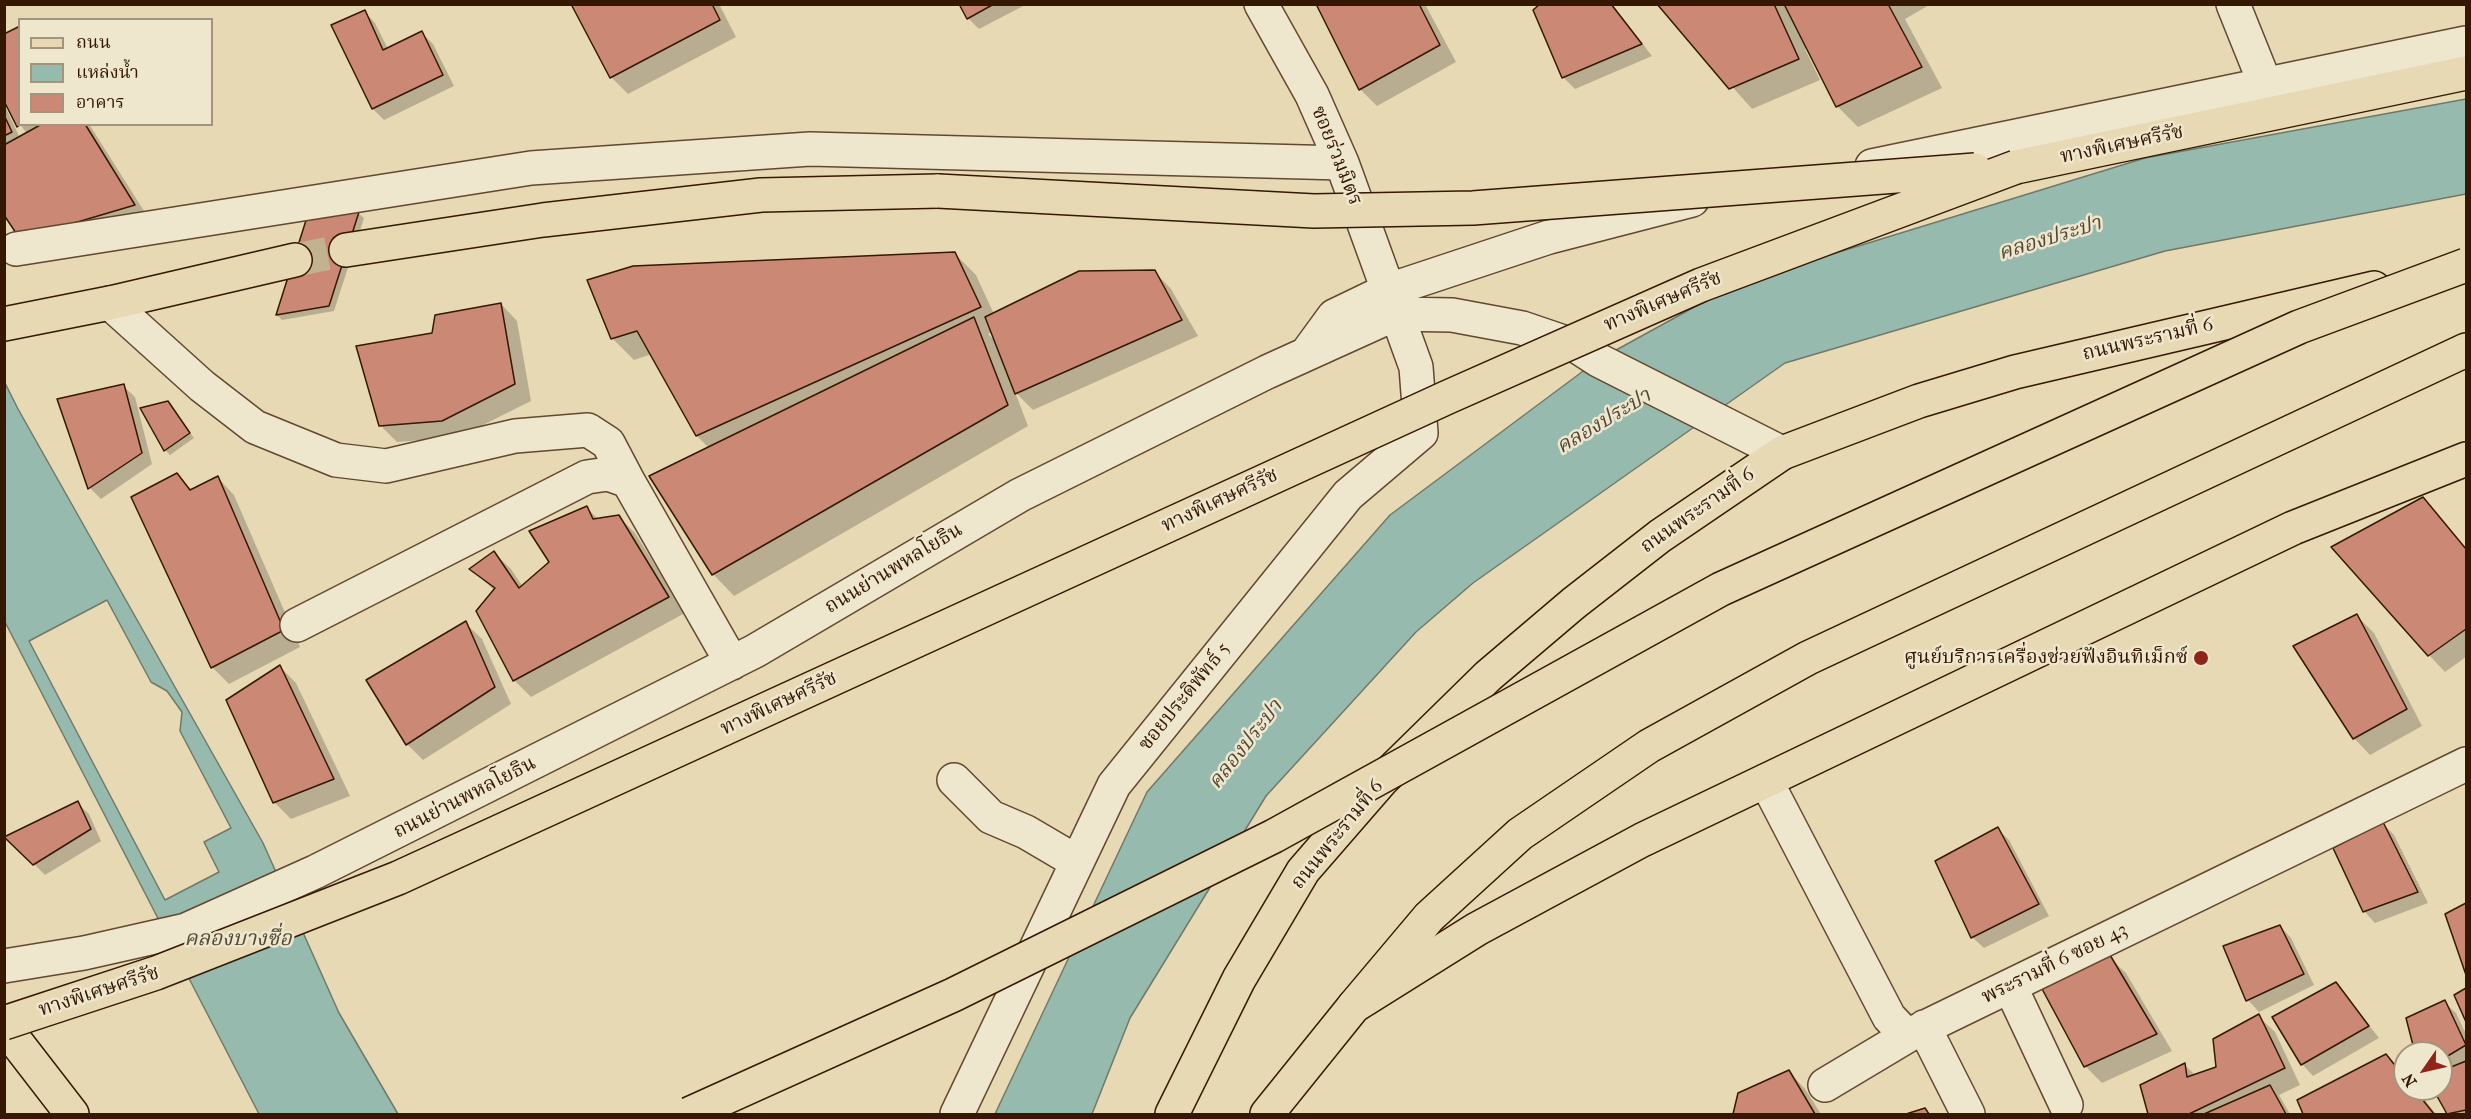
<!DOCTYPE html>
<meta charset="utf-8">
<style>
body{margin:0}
#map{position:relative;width:2471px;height:1119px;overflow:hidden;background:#e7d9b4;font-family:"IM FELL French Canon","Noto Serif Thai",serif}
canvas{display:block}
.frame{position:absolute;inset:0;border:6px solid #351802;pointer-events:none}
.legend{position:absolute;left:18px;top:18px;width:195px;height:108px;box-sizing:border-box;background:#efe6ce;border:2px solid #a5947c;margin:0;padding:8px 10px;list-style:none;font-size:18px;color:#351802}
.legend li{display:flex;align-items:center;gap:12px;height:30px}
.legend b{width:30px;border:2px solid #a5947c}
.north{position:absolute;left:2393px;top:1041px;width:60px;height:60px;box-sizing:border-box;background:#efe6ce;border:2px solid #a5947c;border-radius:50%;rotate:236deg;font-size:16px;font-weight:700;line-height:24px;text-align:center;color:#351802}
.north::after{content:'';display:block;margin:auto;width:21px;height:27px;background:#8f2418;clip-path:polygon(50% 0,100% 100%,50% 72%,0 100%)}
</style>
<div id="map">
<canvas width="2471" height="1119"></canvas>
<div class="frame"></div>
<ul class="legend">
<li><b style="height:8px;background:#e7d9b4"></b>ถนน</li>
<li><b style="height:16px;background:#97baae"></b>แหล่งน้ำ</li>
<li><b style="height:16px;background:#cb8975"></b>อาคาร</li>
</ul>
<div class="north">N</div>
</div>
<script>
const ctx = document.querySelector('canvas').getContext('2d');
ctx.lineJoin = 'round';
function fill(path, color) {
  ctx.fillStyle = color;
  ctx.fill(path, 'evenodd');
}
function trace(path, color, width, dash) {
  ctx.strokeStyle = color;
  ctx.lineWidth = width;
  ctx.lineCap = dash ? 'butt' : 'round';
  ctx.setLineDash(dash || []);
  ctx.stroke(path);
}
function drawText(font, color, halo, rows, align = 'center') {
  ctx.font = font + ' "IM FELL French Canon","Noto Serif Thai",serif';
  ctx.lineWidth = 5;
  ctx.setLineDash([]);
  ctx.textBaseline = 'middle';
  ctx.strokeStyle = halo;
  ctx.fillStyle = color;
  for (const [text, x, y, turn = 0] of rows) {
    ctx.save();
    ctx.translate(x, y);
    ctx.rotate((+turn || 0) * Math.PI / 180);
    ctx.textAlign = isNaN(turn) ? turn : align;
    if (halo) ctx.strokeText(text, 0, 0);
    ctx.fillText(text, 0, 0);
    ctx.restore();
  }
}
const water = new Path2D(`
 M2466 99V194L2165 251 1785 363 1473 583 1416 632 1266 796 1130 1018 1092 1114H995L1147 792 1390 515 1598 360 1738 283 2145 158Z
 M4 381 18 409 263 843 339 1013 398 1114H259L5 622ZM107 600 151 682 167 691 182 712 180 731 231 828 204 842 219 872 165 900 29 641Z`);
fill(water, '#97baae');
trace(water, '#707969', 1.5);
fill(new Path2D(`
 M573 4H719L736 37 628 94 611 77Z
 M961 4H1027L979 29 968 18Z
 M1318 4H1425L1456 62 1377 106 1360 89Z
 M1543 4H1612L1652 56 1575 89 1563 77 1535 10Z
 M1659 4H1931L1905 19 1942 88 1858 127 1837 106 1808 48 1805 49 1820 80 1752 109Z
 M364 11 375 23 388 49 422 33 433 44 454 86 384 120 373 109Z
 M4 104 20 138 27 134 20 124H89L151 222 38 255 4 212Z
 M358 213 364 218 334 311 282 320 277 315Z
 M954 253 976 275 994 314 1155 272 1171 289 1198 336 1033 410 1015 392 1028 426 734 596 713 574 709 448 697 436 652 354 634 360 612 338 589 281ZM992 332 996 342 988 334Z
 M501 304 517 321 531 401 459 437 397 442 380 425 433 334Z
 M123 386 135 397 152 464 101 499 90 488 59 400Z
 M168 402 194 438 170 455 165 450Z
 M177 475 192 490 218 478 234 495 300 647 229 684 212 667 133 498Z
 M2423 499 2466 548V657L2445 672 2429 655Z
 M587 508 599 520 618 516 635 533 685 613 531 697 514 680 478 611 495 591 471 569 494 553 511 569 523 587 551 562Z
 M2357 616 2374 633 2422 726 2370 755 2354 738Z
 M465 623 482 639 511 704 423 760 407 744Z
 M280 667 296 683 350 796 291 819 274 802Z
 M77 803 89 814 101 841 45 875 7 837Z
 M2383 824 2394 835 2428 903 2375 923 2364 911Z
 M1998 829 2009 840 2049 916 1984 948 1972 937Z
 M2466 904V971L2447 914Z
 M2280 926 2291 938 2314 985 2259 1012 2248 1000 2225 947Z
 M2109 957 2126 973 2172 1051 2102 1083 2085 1066Z
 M2336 984 2379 1038 2313 1076 2302 1064 2274 1018Z
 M2444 1002 2456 1013 2466 1034V1114H2449L2434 1089H2441V1053H2416Z
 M2258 1016 2275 1032 2300 1085 2279 1095 2290 1114H2150L2142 1086 2185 1065 2196 1076 2218 1068Z
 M2386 1056 2405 1076V1089H2416L2436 1114H2305L2299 1100Z
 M1789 1072 1805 1089 1821 1114H1734L1739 1094Z`), '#0003');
const building = new Path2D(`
 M571 4H712L720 20 610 78Z
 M959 4H994L967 19Z
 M1316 4H1419L1440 45 1359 90Z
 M1540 4H1611L1642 44 1562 78 1533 10Z
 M1657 4H1774L1799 59 1729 89Z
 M1784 4H1888L1922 67 1836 107Z
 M365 10 383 50 422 31 443 75 372 109 331 25Z
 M20 26 21 124 17 127 4 101V34Z
 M4 115 12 132 4 136Z
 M42 124H85L135 205 20 239 4 215V145Z
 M359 212 329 306 276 315 308 214Z
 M955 252 981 307 696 436 637 331 611 339 587 280 633 266Z
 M1155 270 1182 320 1015 394 985 317 1079 271Z
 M501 303 515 384 442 421 379 426 356 346 432 333 435 315Z
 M974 317 1008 405 712 575 649 476Z
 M124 384 142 453 88 489 57 399Z
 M168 401 190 433 164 451 140 408Z
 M177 473 190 490 218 476 284 630 211 668 131 497Z
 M2423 497 2466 549V629L2428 656 2331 547Z
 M587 506 593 519 619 515 669 597 513 681 476 611 495 588 469 569 494 551 519 588 549 562 529 531Z
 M2357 614 2407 709 2353 739 2293 646Z
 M466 621 495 687 406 745 366 680Z
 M280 665 334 779 273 803 226 700Z
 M78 801 91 829 33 865 4 837Z
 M2383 822 2418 892 2363 912 2333 848Z
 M1998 827 2039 904 1971 938 1935 861Z
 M2466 903V975L2445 914Z
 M2280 925 2304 974 2246 1001 2223 946Z
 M2110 955 2157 1034 2084 1067 2041 987Z
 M2336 982 2369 1026 2301 1065 2272 1017Z
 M2466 988V1022L2454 995Z
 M2445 1000 2466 1045 2441 1060V1053H2415L2406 1018Z
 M2259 1014 2285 1068 2189 1114H2148L2140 1085 2185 1063 2187 1077 2216 1067 2213 1039Z
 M2386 1054 2405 1078V1089H2414L2434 1114H2303L2297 1100Z
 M2466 1061V1110L2447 1114 2433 1089H2441V1071Z
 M1789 1070 1815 1114H1733L1738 1093Z
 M2270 1085 2286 1114H2204Z
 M1925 1108 1929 1114H1906Z`);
fill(building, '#cb8975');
trace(building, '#351802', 1.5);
trace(new Path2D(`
 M295 260 346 250`), '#c3b290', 33, [33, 16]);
const minor = new Path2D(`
 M2233 4 2266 86
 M1872 166 2466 43
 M16 249 531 168 810 149 1342 163
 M110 303 202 386 255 427 336 460 386 466 515 436 588 430 608 443 628 481
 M1307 353 1334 316 1386 291 1549 237 1692 200
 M297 625 587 477 608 474 628 481 732 663
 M954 780 991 817 1026 832 1077 862
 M1766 781 1889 1017 1907 1036 2466 764
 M4 966 84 953 186 930 315 872 755 651 1020 495 1267 372 1395 314 1452 315 1522 328 1578 347 1598 360 1782 453
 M2010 986 2066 1105
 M1924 1027 1968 1114
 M1825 1085 1907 1036
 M957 1114 1114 785 1348 495 1421 433 1416 367 1342 163 1312 95 1261 4`);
const major = new Path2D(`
 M4 1026 72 1114
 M1172 1114 1239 979 1303 871 1382 780 1488 676 1574 603 1660 536 1782 453 1919 401 2015 372 2374 288
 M1267 1114 1354 1006 1477 929 1642 840 2293 528 2466 459`);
const highway = new Path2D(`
 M2016 167 2466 73
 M346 250 543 220 761 195 938 191
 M4 324 110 303 295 260
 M1354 1006 1429 917 1520 834 1649 746 1808 658 2466 350`);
trace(minor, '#62482e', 36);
trace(major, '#351802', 36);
trace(highway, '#351802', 36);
trace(minor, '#efe6ce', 33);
trace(major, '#e7d9b4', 33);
trace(highway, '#e7d9b4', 33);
const highwayBridge = new Path2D(`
 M938 191 1314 211 1473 208 1975 170
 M4 1023 156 973 398 878 1448 397 1701 285 2016 167
 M689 1114 953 995 1274 836 1721 589 2299 327 2466 265`);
trace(highwayBridge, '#351802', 36, []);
trace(highwayBridge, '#e7d9b4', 33);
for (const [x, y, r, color] of [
 [2201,658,8,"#8f2418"]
]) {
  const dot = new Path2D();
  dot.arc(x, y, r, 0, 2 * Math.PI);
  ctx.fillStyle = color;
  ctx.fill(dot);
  trace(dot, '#efe6ce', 2);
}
drawText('20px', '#351802', '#efe6ce', [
 ["ทางพิเศษศรีรัช",2122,145,-12],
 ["ซอยร่วมมิตร",1336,156,68],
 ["ทางพิเศษศรีรัช",1663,302,-23],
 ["ถนนพระรามที่ 6",2148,340,-13],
 ["ทางพิเศษศรีรัช",1220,501,-25],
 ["ถนนพระรามที่ 6",1698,511,-35],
 ["ถนนย่านพหลโยธิน",894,569,-31],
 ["ซอยประดิพัทธ์ 5",1185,697,-51],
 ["ทางพิเศษศรีรัช",779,704,-25],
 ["ถนนย่านพหลโยธิน",465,798,-27],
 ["ถนนพระรามที่ 6",1338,835,-51],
 ["พระรามที่ 6 ซอย 43",2055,964,-26],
 ["ทางพิเศษศรีรัช",99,992,-18]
]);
drawText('20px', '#351802', '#efe6ce', [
 ["ศูนย์บริการเครื่องช่วยฟังอินทิเม็กซ์",2188,658]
], 'right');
drawText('italic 21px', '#524936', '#efe6ce', [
 ["คลองประปา",2050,239,-17],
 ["คลองประปา",1604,422,-31],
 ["คลองประปา",1246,745,-52],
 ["คลองบางซื่อ",238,940]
]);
</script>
